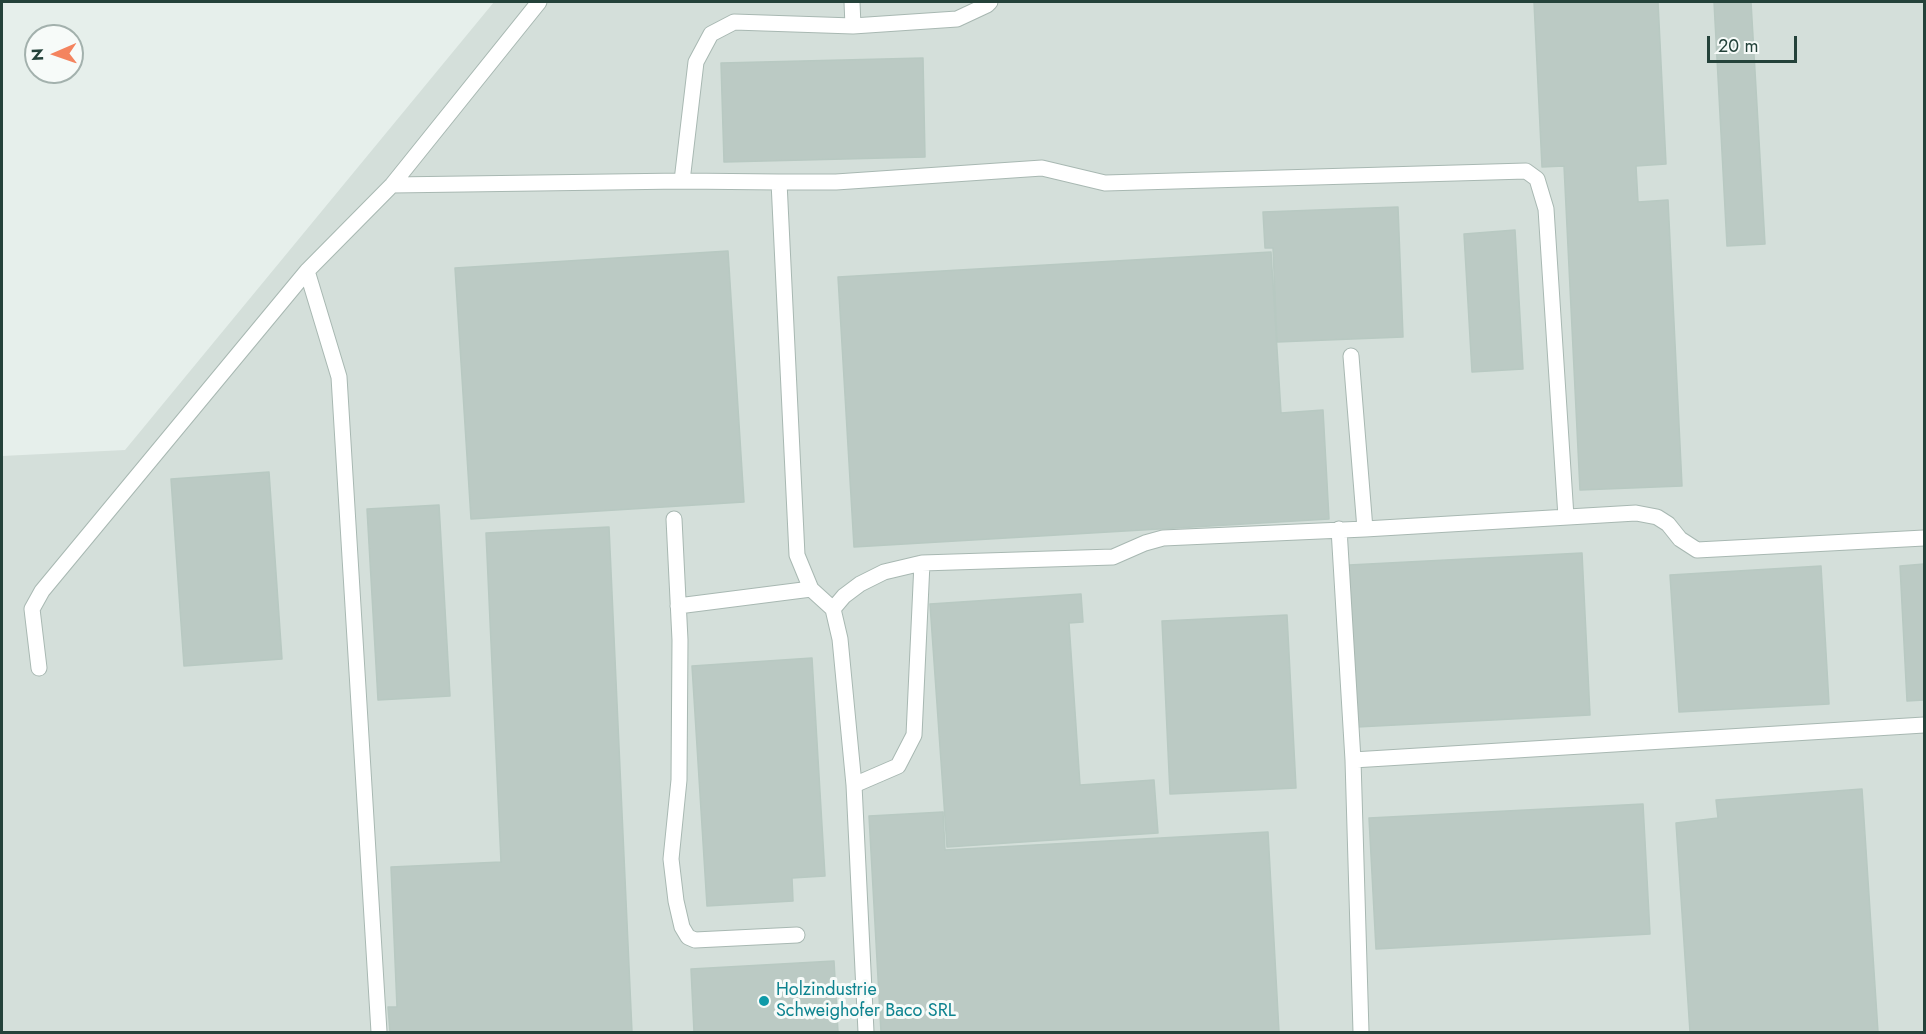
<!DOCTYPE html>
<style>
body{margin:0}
#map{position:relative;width:1926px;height:1034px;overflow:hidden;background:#e6efeb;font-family:Jost,sans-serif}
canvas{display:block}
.frame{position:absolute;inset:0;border:3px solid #24423a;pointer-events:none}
.north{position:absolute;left:24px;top:24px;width:60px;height:60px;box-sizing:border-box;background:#f7fbf9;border:2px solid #a3b1ad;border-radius:50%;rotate:268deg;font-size:16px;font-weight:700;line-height:24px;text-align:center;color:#24423a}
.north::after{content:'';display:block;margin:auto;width:21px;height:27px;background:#f4845f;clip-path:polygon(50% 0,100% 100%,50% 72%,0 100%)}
.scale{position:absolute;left:1707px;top:36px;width:90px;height:27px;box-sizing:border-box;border:3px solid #24423a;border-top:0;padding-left:8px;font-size:18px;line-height:21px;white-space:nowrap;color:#24423a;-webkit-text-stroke:4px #f7fbf9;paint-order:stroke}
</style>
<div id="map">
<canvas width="1926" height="1034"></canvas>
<div class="frame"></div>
<div class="north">N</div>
<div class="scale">20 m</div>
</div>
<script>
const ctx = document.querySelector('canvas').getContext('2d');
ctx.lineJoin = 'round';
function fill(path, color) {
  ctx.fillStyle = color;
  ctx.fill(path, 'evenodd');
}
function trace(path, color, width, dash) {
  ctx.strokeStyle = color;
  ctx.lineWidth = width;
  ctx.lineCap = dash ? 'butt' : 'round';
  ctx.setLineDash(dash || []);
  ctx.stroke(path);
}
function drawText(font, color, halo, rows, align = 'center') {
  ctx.font = font + ' Jost,sans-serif';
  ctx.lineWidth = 6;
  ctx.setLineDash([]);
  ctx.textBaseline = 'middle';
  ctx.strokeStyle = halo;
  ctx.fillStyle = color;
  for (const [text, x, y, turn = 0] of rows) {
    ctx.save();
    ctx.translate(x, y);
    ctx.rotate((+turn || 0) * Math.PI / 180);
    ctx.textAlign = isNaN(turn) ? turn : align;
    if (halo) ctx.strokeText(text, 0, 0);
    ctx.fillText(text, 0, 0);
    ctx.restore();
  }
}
fill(new Path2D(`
 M494 2H1924V1032H2V456L125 450Z`), '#d4dfda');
const building = new Path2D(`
 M1534 2H1658L1666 164 1636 166 1638 202 1668 200 1682 486 1580 490 1564 166 1542 167Z
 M1714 2H1751L1765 244 1727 246Z
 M923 58 925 157 724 162 721 63Z
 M1398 207 1403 337 1277 342 1273 248H1265L1263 212Z
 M1515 230 1523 369 1472 372 1464 234Z
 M728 251 744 502 471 519 455 268Z
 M1271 252 1281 413 1323 410 1329 519 854 547 838 277Z
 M269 472 282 659 184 666 171 479Z
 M439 505 450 696 378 700 367 509Z
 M609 527 632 1032H390L388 1007H397L391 867 501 862 486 533Z
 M1582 553 1590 715 1357 727 1349 565Z
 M1924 564V700L1907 701 1900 566Z
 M1821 566 1829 704 1679 712 1670 575Z
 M1081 594 1083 622 1069 623 1080 785 1154 780 1158 833 947 847 930 604Z
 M1287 615 1296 788 1170 794 1162 621Z
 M812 658 825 876 792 878 793 901 707 906 692 666Z
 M1862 789 1878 1032H1690L1676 823 1718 818 1716 800Z
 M1643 804 1650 934 1376 949 1369 818Z
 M943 812 945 850 1268 832 1279 1032H881L869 816Z
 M834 961 838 1032H694L691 969Z`);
fill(building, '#bbcac4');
trace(building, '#b8c9c2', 1.5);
const lane = new Path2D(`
 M852 2 853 26
 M682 181 696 62 711 34 734 22 853 26 957 19 987 5 990 2
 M392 185 682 181 779 182
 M307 271 339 377 379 1032
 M1351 356 1365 529
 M674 519 680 640 679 780 671 859 676 901 682 927 688 937 695 940 797 935
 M1339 529 1353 760 1361 1032
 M678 606 811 589
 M833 609 844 596 860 584 884 572 922 563 1113 557 1145 543 1163 538 1365 529 1636 513 1657 517 1668 524 1680 539 1697 550 1924 538
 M39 668 32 609 42 591 307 271 392 185 539 2
 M1353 760 1924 725
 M854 785 898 766 914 735 922 563
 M866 1032 854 785 840 639 833 609 811 589 797 555 779 182H836L1042 168 1105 183 1526 171 1537 179 1546 209 1566 517`);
trace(lane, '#a8b8b2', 17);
trace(lane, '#fff', 15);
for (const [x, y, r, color] of [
 [764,1001,6,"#0f9aa8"]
]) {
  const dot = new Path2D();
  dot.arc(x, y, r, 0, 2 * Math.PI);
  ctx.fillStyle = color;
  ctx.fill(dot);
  trace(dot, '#f7fbf9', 2);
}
drawText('18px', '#0d838f', '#f7fbf9', [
 ["Holzindustrie",776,991],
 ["Schweighofer Baco SRL",776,1012]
], 'left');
</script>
